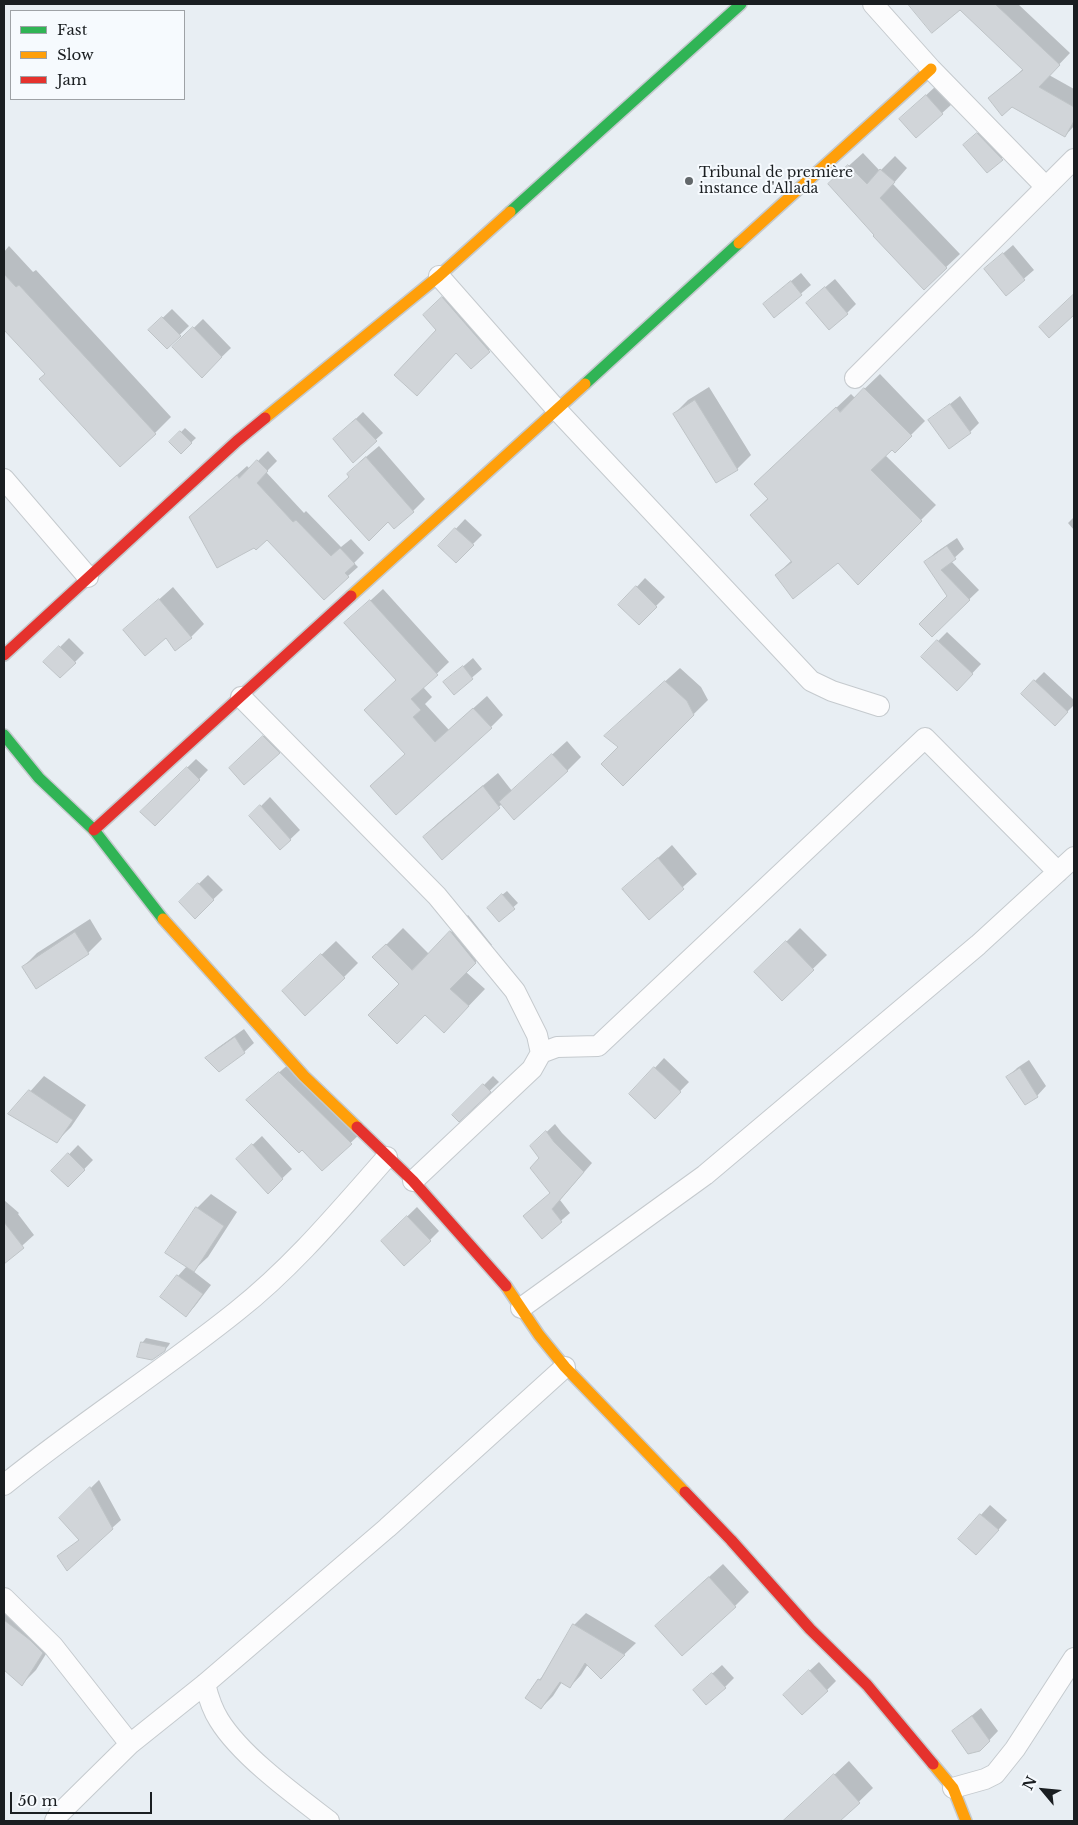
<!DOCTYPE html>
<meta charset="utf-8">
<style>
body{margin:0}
#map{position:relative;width:1078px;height:1825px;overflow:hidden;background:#e8eef3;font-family:"Libre Baskerville",serif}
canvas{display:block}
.frame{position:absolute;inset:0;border:5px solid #1a1e21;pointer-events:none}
.legend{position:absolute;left:10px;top:10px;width:175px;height:90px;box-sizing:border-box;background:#f6fafe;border:1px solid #9ea2a6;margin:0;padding:6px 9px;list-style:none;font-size:15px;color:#1a1e21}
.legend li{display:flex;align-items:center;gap:10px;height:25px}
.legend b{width:25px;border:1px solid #9ea2a6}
.north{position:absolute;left:1018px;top:1765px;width:50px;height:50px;-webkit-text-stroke:4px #f6fafe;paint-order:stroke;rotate:298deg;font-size:14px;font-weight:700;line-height:20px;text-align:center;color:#1a1e21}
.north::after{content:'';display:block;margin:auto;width:18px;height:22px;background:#1a1e21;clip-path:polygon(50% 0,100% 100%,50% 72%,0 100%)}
.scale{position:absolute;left:10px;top:1792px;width:142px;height:22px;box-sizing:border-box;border:2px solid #1a1e21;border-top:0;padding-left:6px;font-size:15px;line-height:18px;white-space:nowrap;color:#1a1e21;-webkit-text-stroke:4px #f6fafe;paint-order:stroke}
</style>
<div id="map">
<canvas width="1078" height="1825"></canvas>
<div class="frame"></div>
<ul class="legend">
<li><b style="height:6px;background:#30b455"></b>Fast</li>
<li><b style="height:6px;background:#ff9f0a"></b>Slow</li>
<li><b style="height:6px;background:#e5322d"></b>Jam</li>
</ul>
<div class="north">N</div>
<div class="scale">50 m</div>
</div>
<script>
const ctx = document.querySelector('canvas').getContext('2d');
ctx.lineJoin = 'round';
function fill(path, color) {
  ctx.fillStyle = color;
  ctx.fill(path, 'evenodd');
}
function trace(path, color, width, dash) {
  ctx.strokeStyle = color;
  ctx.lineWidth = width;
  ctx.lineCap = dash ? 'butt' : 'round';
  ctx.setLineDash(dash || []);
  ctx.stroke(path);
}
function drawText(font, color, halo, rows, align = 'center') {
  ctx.font = font + ' "Libre Baskerville",serif';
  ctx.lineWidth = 4;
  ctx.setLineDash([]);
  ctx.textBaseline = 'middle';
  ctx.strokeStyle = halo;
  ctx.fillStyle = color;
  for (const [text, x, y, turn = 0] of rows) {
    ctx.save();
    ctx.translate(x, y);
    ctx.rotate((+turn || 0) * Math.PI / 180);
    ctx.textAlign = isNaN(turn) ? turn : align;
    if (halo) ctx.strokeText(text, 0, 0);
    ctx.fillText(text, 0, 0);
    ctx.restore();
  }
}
fill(new Path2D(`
 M909 4H1018L1070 53 1049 75 1074 89V126L1065 136 1012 106 990 99 1023 69 960 8 932 31Z
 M936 86 952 104 917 136 910 110Z
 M987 125 1011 150 987 172 965 145Z
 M863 153 880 171 895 156 907 168 893 184 960 254 924 288 843 171Z
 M1013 245 1034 270 1006 294 985 269Z
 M9 246 33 272 36 270 171 417 155 433 46 374 4 328V252Z
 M801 273 811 285 775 316 774 295Z
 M835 279 856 304 847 313 817 294Z
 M455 286 501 339 471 367 437 330 436 303Z
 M172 309 189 326 167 347 150 330Z
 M203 319 231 348 202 376 174 347Z
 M880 374 925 421 895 451 892 448 885 455 936 505 858 583 838 561 776 575 792 560 752 515 768 498 770 470 851 394 855 398Z
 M709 387 751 455 737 469 674 414 688 400Z
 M960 396 979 423 970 432 950 447 930 420Z
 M363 412 383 433 353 461 342 432Z
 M185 428 196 438 181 452 171 442Z
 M379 446 425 499 413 511 350 476 360 462Z
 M268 451 277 461 266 472 304 513 306 511 341 547 351 539 364 553 354 563 358 567 348 576 201 507 247 466 250 469Z
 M1074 517V530L1068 523Z
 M465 519 482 535 456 561 440 546Z
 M957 538 964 549 951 561 979 590 932 635 949 596 926 562 935 553Z
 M645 578 665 597 639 623 620 605Z
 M173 587 204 624 191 637H166L125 630Z
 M383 589 449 662 423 687 432 697 425 704 449 730 487 696 503 715 491 727 371 786 406 754 397 679 359 611Z
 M947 632 981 664 966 680 938 641Z
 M69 638 84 653 60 677 45 662Z
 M473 658 482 669 454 693 445 682Z
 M680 668 701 687 708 700 623 784 620 722Z
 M1044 672 1074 700V705L1055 724 1035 681Z
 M273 728 288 743 279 752 239 759Z
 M567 741 581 757 567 771 502 804 442 858 424 837 438 823 498 773 512 791Z
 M196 759 208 770 155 825 151 803Z
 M270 797 300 830 280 849 260 807Z
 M672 845 697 874 649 918 624 889Z
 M208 875 223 890 195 917 180 902Z
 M507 891 518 903 499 920 492 903Z
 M468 915 492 945 466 972 485 989 461 1014 400 984 374 957 403 928 429 954Z
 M90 919 102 939 88 953 36 987 23 967 37 953Z
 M800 928 827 955 782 999 756 972Z
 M336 941 358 963 344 977H298Z
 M244 1029 254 1043 244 1052 219 1070 207 1058 216 1049Z
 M664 1058 689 1082 655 1117 631 1094Z
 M1029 1060 1046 1086 1037 1096 1025 1104 1008 1077 1017 1068Z
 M291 1062 362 1132 322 1170 302 1149 248 1100Z
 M44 1076 86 1105 71 1127 57 1141 10 1114Z
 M493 1076 499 1082 459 1120 454 1115Z
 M555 1124 562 1133 592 1163 560 1200 570 1213 542 1237 551 1192 541 1158 532 1146Z
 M262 1136 292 1169 268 1192 247 1150Z
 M78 1145 93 1160 68 1186 53 1171Z
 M211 1194 237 1212 208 1257 193 1271 211 1285 195 1306 186 1316 178 1276 187 1266 197 1208Z
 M4 1200 19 1213 18 1214 34 1235 4 1262Z
 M417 1207 439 1231 430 1240 391 1232Z
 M146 1338 170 1343 169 1345 165 1350 142 1343Z
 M99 1480 121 1520 112 1528 59 1557 80 1539 60 1518Z
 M990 1505 1007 1520 985 1545 959 1539Z
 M723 1564 749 1592 735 1606 671 1612Z
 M4 1595 56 1638 36 1670 22 1684 4 1668Z
 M586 1613 636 1643 601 1677 588 1664 581 1675 570 1687 562 1682 553 1696 541 1708 539 1680 545 1674 574 1625Z
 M819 1662 836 1681 827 1690 793 1686Z
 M722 1665 734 1678 725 1687 704 1681Z
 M981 1708 998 1731 980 1750 953 1731Z
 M849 1761 873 1788 839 1821H790L787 1819Z`), '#0003');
const building = new Path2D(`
 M908 4H995L1060 65 1039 87 1074 107V121L1065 137 1012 107 1002 116 988 98 1023 70 960 10 932 33Z
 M926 95 943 114 916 138 899 119Z
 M977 133 1003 160 987 173 963 145Z
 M848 165 867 184 880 169 895 182 880 198 947 268 924 290 873 236 874 235 828 184Z
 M1003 253 1025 280 1006 296 984 269Z
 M4 274 16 287 19 285 156 434 120 467 39 379 45 374 4 330Z
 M791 281 802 295 774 318 763 304Z
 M825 287 848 314 829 330 806 303Z
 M1074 294V315L1049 338 1039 327Z
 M442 297 490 352 471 369 456 353 417 396 394 375 436 330 423 315Z
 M162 317 181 336 167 349 148 330Z
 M193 327 222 357 202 378 172 347Z
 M864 388 912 436 895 453 892 450 871 470 922 521 858 585 838 563 793 599 775 575 792 562 750 515 768 499 754 484 836 407 840 412Z
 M695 400 738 470 716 483 673 414Z
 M950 404 971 433 949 449 928 420Z
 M356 419 377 441 353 463 333 439Z
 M180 431 192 443 181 454 169 442Z
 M366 457 414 512 394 529 388 522 369 541 328 496 349 477 347 474Z
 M257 460 268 471 257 483 293 522 296 520 331 556 340 548 355 564 345 573 349 577 324 600 267 540 256 550 254 548 217 568 189 517 237 475 239 478Z
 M455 528 474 545 456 563 438 546Z
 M947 546 956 559 941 570 970 600 932 637 919 624 947 596 924 562Z
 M636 586 657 607 639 625 618 605Z
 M159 599 192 638 175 651 166 638 145 656 123 630Z
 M370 600 438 675 411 699 421 710 413 717 435 742 473 708 492 728 396 815 370 786 405 754 364 710 396 680 344 623Z
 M937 640 973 674 957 691 921 657Z
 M59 646 76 663 60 678 43 662Z
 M463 666 473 679 454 695 443 682Z
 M1034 680 1068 712 1055 726 1021 694Z
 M665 681 687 701 694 715 623 786 601 764 618 747 604 736Z
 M263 736 280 753 244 785 229 768Z
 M552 754 568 771 514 820 499 802Z
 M187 767 200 780 155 826 140 812Z
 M483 786 500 808 442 860 423 837Z
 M260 805 291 840 280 850 249 816Z
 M658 858 684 889 649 920 622 889Z
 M198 883 214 900 195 919 179 902Z
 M502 894 515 909 499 922 487 908Z
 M450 931 476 963 450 989 469 1006 444 1033 425 1015 397 1044 368 1015 399 984 372 957 386 944 412 970Z
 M75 932 89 954 36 989 22 967Z
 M786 941 814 970 782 1001 754 972Z
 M321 954 345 978 305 1016 282 991Z
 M235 1037 245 1053 219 1072 205 1058Z
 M654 1067 681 1092 655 1119 629 1094Z
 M1020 1068 1038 1097 1025 1105 1006 1077Z
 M279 1072 352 1144 322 1171 302 1150 299 1153 246 1100Z
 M483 1084 491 1092 459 1122 452 1115Z
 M29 1090 73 1120 57 1143 8 1114Z
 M546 1131 554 1142 584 1172 552 1209 562 1222 542 1239 523 1216 550 1193 530 1168 539 1158 530 1146Z
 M252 1144 283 1179 268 1194 236 1159Z
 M68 1153 85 1170 68 1187 51 1171Z
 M196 1207 224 1226 194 1272 165 1253Z
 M407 1216 431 1241 404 1266 381 1241Z
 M4 1222 24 1248 4 1264Z
 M177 1275 203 1294 186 1317 160 1297Z
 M141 1342 166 1347 165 1351 152 1360 137 1357Z
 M90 1487 113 1529 67 1571 57 1556 79 1540 59 1518Z
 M980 1514 999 1530 976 1555 958 1539Z
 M709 1577 736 1607 682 1656 655 1626Z
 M4 1620 30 1640 43 1653 22 1686 4 1670Z
 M573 1624 625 1655 601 1679 585 1663 570 1688 560 1682 541 1709 525 1698 538 1679 540 1680Z
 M809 1670 828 1691 802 1715 783 1695Z
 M712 1673 726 1688 706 1705 693 1690Z
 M972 1716 990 1741 980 1751 968 1754 952 1731Z
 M834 1774 860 1803 840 1821H783Z`);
fill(building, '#d1d5d9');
trace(building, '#bec3c6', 1);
const street = new Path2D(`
 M873 4 931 69 1046 187
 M439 276 557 410 811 681 832 691 879 706
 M855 378 1074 159
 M4 479 88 577
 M241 697 437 896 515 991 537 1035 541 1053 532 1069 413 1181
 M541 1053 557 1047 598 1046 925 738 1058 872
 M521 1308 705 1175 978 945 1074 857
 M4 1485C79 1424 161 1372 237 1311 294 1266 340 1210 387 1157
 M4 1598 53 1646 130 1744
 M205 1684C208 1696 212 1709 219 1720 241 1756 295 1795 329 1821
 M953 1788 985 1779 995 1774 1015 1749 1074 1658
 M55 1821 59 1814 130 1744 205 1684 387 1528 565 1367`);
const fast = new Path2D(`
 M510 212 741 4
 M585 384 739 243
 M4 735 39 778 94 830 163 919`);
const slow = new Path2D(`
 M739 243 931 69
 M265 418 439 276 510 212
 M351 596 585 384
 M163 919 304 1076 357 1127
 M506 1286 539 1335 565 1367 685 1492
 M933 1764 953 1788 966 1821`);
const jam = new Path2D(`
 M4 655 237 441 265 418
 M94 830 351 596
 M357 1127 413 1181 506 1286
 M685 1492 731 1540 810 1629 867 1685 933 1764`);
trace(street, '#c5cace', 22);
trace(fast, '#c5cace', 14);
trace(slow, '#c5cace', 14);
trace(jam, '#c5cace', 14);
trace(street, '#fcfcfd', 20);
trace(fast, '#30b455', 11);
trace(slow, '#ff9f0a', 11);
trace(jam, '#e5322d', 11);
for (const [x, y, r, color] of [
 [689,181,5,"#62676a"]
]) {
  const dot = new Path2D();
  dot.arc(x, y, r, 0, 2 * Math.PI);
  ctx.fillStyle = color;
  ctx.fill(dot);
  trace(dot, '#f6fafe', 2);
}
drawText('14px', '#1a1e21', '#f6fafe', [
 ["Tribunal de première",699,173],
 ["instance d'Allada",699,189]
], 'left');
</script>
